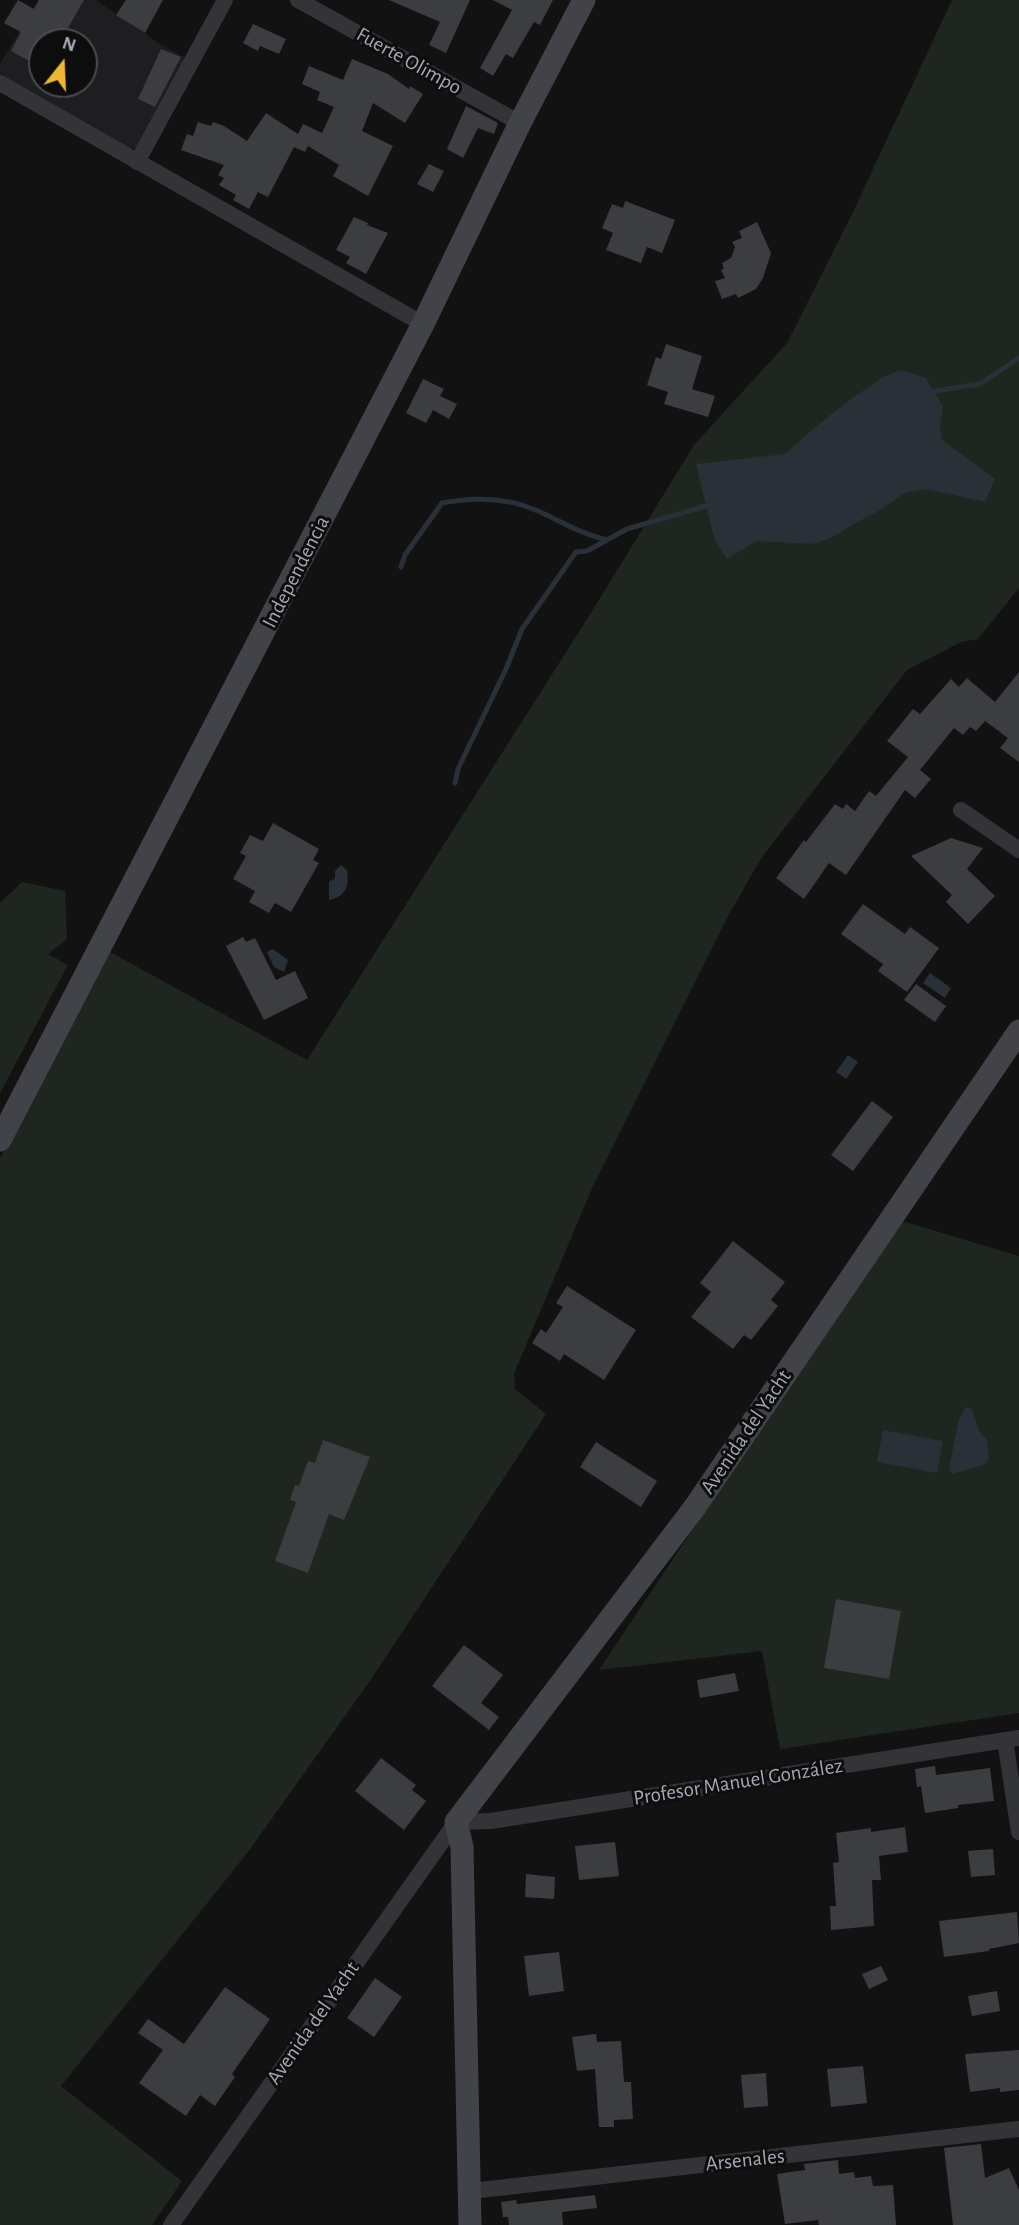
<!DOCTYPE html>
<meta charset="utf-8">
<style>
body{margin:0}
#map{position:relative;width:1019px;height:2225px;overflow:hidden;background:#121213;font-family:"Alegreya Sans",sans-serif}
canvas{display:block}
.north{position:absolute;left:28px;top:28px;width:70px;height:70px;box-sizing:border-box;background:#0d0d0e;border:2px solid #494b50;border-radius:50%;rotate:18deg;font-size:19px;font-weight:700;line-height:28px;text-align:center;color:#a4a8b4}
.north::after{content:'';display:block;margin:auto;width:24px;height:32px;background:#edb731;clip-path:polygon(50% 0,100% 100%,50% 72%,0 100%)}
</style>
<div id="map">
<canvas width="1019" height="2225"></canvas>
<div class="north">N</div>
</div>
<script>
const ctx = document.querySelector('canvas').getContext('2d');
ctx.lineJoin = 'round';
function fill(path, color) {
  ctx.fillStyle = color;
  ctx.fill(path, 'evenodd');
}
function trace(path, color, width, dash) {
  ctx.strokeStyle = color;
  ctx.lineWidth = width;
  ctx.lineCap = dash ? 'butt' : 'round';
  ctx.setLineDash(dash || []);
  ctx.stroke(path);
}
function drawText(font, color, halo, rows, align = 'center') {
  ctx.font = font + ' "Alegreya Sans",sans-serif';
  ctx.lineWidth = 6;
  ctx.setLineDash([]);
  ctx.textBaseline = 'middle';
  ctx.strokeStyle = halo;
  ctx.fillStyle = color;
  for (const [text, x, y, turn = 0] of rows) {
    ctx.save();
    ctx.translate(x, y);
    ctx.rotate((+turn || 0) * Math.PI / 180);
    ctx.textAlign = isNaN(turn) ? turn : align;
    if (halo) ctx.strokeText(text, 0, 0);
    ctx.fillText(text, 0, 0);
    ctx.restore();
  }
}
fill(new Path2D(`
 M38 0H96L160 44 187 59 136 149 128 147 0 75V64ZM42 42H84V84H42Z`), '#1e1e20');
fill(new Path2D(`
 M952 0H1019V588L978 639 961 642 907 670 762 857 728 916 592 1188 514 1374 515 1389 546 1414 370 1681 248 1852 61 2086 182 2181 152 2225H0V1158L110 952 307 1060 589 616 694 445 787 343 852 214Z
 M22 882 65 891 67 939 48 954 68 965 0 1093V903Z
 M899 1220 1019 1256V1713L780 1749 762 1651 599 1670Z`), '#1e261f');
fill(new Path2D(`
 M901 370 926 378 943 407 940 426 942 440 995 479 985 502 926 489 905 493 877 512 859 521 829 539 812 544 756 541 727 559 714 538 696 464 785 454 815 427 851 399 883 377Z
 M341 865 347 870C350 886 345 897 329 900V881L335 879V871Z
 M273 949 288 960 284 972 274 967 267 952Z
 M930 973 951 988 945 998 923 983Z
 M848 1055 858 1062 846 1079 836 1072Z
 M966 1407 972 1409 979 1431 987 1440 989 1459 984 1465 952 1474 949 1468 959 1419Z
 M883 1430 943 1441 937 1473 877 1462Z`), '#293037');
trace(new Path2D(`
 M930 394 934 391 980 384 1019 358
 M401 567 405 555 442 503C474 497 507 497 538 511 563 522 578 533 607 540
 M455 783 458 769 506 669 522 629 576 552 587 551 627 529 713 504`), '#293037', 5);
fill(new Path2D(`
 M18 0 34 9 39 0H84L60 42H42V68L11 51 21 32 4 23Z
 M126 0H163L145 33 116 15Z
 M389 0H470L446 53 429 45 440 22Z
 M493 0H553L540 25 534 22 513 58 506 54 493 76 480 68 512 10Z
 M253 24 286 39 279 54 260 46 258 51 243 43Z
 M161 49 181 57 155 107 138 99Z
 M352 59 388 74 409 89 410 86 423 94 405 123 373 103 362 131 393 146 368 196 333 176 339 165 308 146 305 152 294 147 268 197 258 192 249 209 233 200 236 195 219 185 224 178 218 175 224 165 181 150 187 134 193 136 198 122 211 126 213 122 224 126 247 141 266 113 298 134 303 124 322 133 334 107 317 100 320 92 302 84 309 66 343 80Z
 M466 106 498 123 494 134 478 128 463 158 447 149Z
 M429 164 444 171 433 192 417 184Z
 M625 201 675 220 662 253 647 247 641 263 606 250 613 233 602 228 612 204 623 208Z
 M354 217 368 223 367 225 388 233 366 274 346 263 350 257 336 250Z
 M757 222 771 253 763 278 756 289 738 298 736 294 722 299 715 281 725 278 721 270 724 269 722 263 731 258 735 247 732 242 742 238 739 231Z
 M666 344 702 356 692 389 715 396 708 417 664 404 668 392 647 385 656 357 661 359Z
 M423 379 444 389 440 396 457 404 449 419 433 410 426 423 406 413Z
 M1019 672V762L1000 748 1008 738 985 721 976 731 970 727 963 735 954 728 920 770 931 779 915 798 905 790 846 875 829 863 804 899 776 878 804 840 806 842 835 804 843 809 846 804 855 811 869 791 876 796 908 757 887 741 913 709 920 714 951 679 959 687 967 678 995 702Z
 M273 823 319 849 313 860 319 863 291 912 275 903 269 913 249 902 255 891 233 879 246 856 240 853 250 835 263 841Z
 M951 838 983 848 967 869 995 896 968 924 946 902 952 895 911 856Z
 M863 904 905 934 910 927 939 948 907 992 878 971 883 964 841 934Z
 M243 937 246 942 255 938 276 980 295 971 308 998 264 1020 226 946Z
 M916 984 946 1006 935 1022 904 1000Z
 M872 1101 893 1117 853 1171 831 1155Z
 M733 1241 785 1282 771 1300 778 1306 751 1340 744 1335 733 1349 691 1317 711 1292 700 1283Z
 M567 1286 636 1330 604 1380 564 1354 560 1361 532 1343 541 1329 546 1333 563 1307 556 1303Z
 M323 1440 370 1457 344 1520 329 1514 308 1573 275 1561 296 1502 290 1500 295 1485 299 1486 308 1461 315 1463Z
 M596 1442 657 1481 641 1507 580 1467Z
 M836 1599 901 1611 889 1679 824 1668Z
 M464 1645 503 1675 481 1703 499 1717 489 1730 432 1686Z
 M735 1673 739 1691 700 1698 697 1680Z
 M381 1758 416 1785 412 1790 426 1801 404 1830 355 1791Z
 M935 1766 936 1775 990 1768 994 1801 958 1805V1808L925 1813 921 1786 917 1787 915 1769Z
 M905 1827 908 1852 879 1856 881 1880H872L874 1926 831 1930 830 1906H836L833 1863 839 1862 836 1833 871 1828V1832Z
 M615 1842 619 1876 579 1880 575 1846Z
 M993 1849 995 1875 971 1877 968 1851Z
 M526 1874 555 1877 554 1899 525 1897Z
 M1017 1912 1019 1943 989 1949V1951L944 1957 939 1921Z
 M559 1952 564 1991 529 1996 524 1956Z
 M881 1966 888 1980 869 1989 862 1974Z
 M375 1978 402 1997 374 2037 347 2018Z
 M225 1987 270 2019 232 2074 235 2077 215 2106 200 2095 186 2116 139 2083 163 2050 138 2033 148 2019 184 2044Z
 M997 1991 1000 2011 972 2016 968 1996Z
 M596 2034 597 2042 621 2041 624 2082H631L633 2119 614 2120V2127H599L595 2069 577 2071 572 2037Z
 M1019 2050V2090L1000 2092V2088L970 2092 965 2054Z
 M863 2066 867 2103 831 2107 827 2069Z
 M766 2073 768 2106 744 2108 741 2075Z
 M981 2144 985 2178 1009 2168 1019 2190V2225H953L944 2148Z
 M838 2160 839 2174 854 2172 855 2178 871 2176 873 2186 893 2185 896 2225H819L818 2220 785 2224 777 2174 805 2170 804 2164Z
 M595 2195 597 2208 562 2212 563 2225H509L508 2217H503L501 2202 516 2200 517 2204Z`), '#3c3d40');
trace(new Path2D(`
 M298 0 520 123
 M0 83 423 324
 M137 162 225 0
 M961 810 1019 850
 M1005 1740 1019 1832
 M471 2191 1019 2129
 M171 2225 456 1822 491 1821 1019 1738`), '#333438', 16);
trace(new Path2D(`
 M0 1140 423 324 520 123 584 0
 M470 2225 462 1847 456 1822 695 1507 1019 1031`), '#414348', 23);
drawText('21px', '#a4a8b4', '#0d0d0e', [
 ["Fuerte Olimpo",409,61,29],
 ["Independencia",296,572,-63],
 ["Avenida del Yacht",746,1432,-56],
 ["Profesor Manuel González",738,1782,-9],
 ["Avenida del Yacht",313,2023,-55],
 ["Arsenales",745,2160,-6]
]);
</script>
